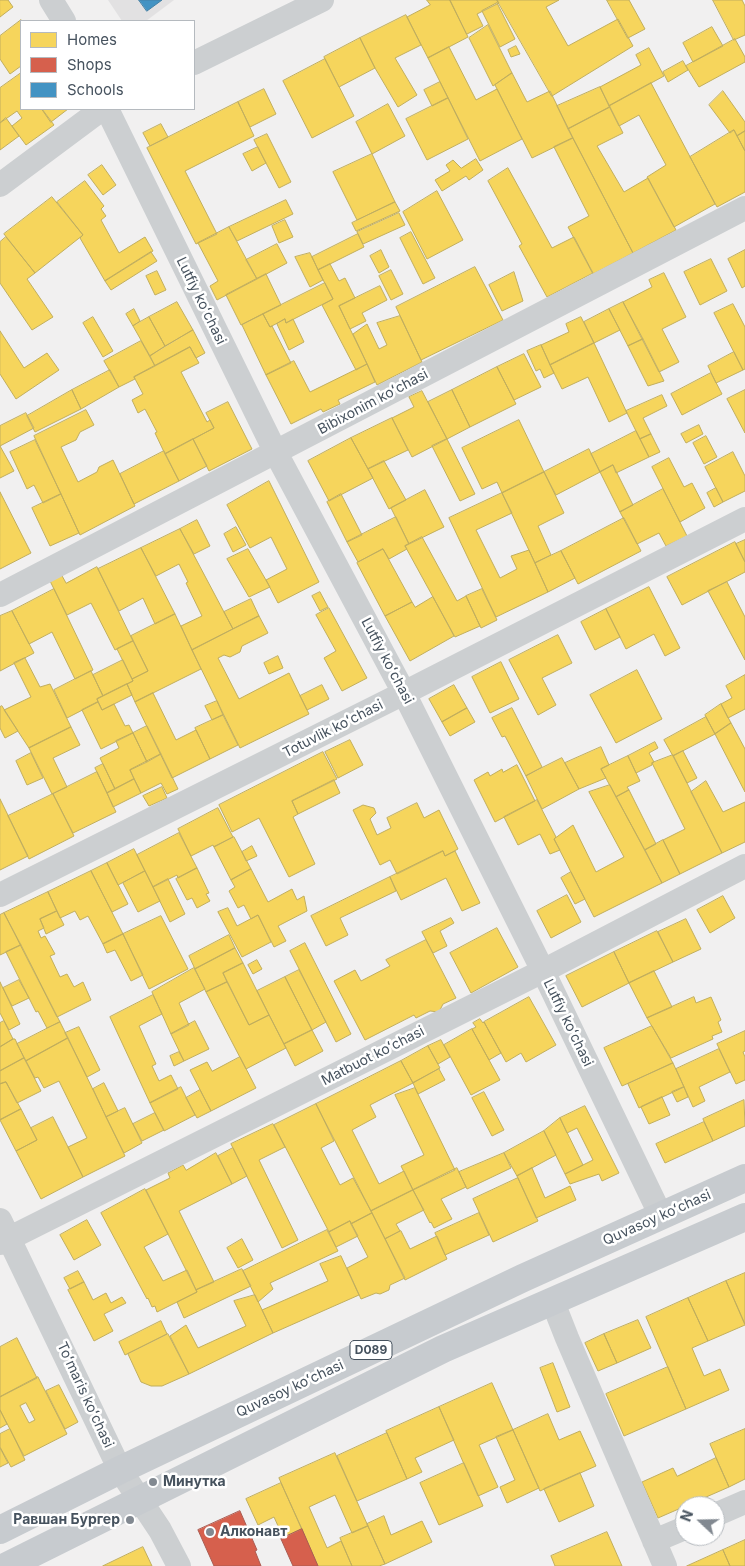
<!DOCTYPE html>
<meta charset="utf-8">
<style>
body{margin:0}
#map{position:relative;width:745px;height:1566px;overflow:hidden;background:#f1f0f0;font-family:Inter,sans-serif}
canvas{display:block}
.legend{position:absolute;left:20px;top:20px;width:175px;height:90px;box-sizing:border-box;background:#fff;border:1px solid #b5babf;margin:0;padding:6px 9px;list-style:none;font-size:15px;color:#46525e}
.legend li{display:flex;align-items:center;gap:10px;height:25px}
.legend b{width:25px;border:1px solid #b5babf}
.north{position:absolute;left:675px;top:1496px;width:50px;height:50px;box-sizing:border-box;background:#fff;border:1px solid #b5babf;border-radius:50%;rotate:291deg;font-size:14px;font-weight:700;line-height:20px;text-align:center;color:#46525e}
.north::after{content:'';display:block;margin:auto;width:18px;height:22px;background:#828991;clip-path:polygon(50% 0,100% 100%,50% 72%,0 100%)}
</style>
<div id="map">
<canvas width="745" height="1566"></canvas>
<ul class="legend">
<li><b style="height:14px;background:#f6d55c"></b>Homes</li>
<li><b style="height:14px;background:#d6604d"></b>Shops</li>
<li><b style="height:14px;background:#4393c3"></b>Schools</li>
</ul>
<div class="north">N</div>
</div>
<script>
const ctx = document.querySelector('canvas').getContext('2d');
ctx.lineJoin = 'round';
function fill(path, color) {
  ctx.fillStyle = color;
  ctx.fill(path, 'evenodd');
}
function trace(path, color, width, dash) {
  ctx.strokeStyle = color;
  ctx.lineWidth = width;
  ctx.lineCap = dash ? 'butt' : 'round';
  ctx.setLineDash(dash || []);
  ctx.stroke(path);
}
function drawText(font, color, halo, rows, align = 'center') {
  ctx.font = font + ' Inter,sans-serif';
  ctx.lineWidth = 5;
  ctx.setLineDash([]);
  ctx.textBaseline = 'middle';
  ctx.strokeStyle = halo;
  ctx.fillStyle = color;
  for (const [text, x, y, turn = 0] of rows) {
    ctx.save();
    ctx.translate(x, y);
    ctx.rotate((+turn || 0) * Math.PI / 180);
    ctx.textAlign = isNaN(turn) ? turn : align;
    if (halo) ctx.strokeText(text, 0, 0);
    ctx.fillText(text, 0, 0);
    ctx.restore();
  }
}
fill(new Path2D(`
 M108 0H174L146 21H122Z`), '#e2e1e2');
const homes = new Path2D(`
 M0 0H8L13 7 0 17Z
 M427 0H450L468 37 428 58 407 17 430 5Z
 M450 0H497L499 3 477 14 483 26 467 34Z
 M497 0H559L546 7 568 46 618 19 633 46 552 96Z
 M607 0H629L645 29 628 38Z
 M713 0H742L745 6V35L734 40Z
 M497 3 515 39 500 47 482 11Z
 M406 15 421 45 395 58 417 95 398 107 375 68 360 38Z
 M21 20V66L10 74 0 59V36Z
 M488 25 512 73 493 86 469 38Z
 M712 27 723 46 693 62 683 43Z
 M360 38 375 68 339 87 324 57Z
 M735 39 745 57V62L699 87 686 66Z
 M516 46 520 54 511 57 508 50Z
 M449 47 476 100 497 89 522 139 480 161 428 58Z
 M649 48 664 76 609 106 600 87 641 65 636 55Z
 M325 59 354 116 312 138 283 81Z
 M683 61 688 70 668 82 663 72Z
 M21 73V109H42L54 125 26 145 12 126 22 118 17 111 0 123V88Z
 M512 73 527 102 550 91 573 138 532 158 495 85Z
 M440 82 448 98 432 106 424 90Z
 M651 83 715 204 674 227 647 177 666 165 639 115 619 126 609 106Z
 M600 87 610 107 568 129 557 106Z
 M264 89 276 114 250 127 238 102Z
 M723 91 745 122V131L737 136 734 130 730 133 709 105Z
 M448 98 468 139 427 160 406 119Z
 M238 102 254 136 185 171 217 234 196 244 147 148Z
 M388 104 405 136 372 154 356 122Z
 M610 107 623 133 597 146 624 192 648 178 676 230 633 253 568 129Z
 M42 109H68L51 122Z
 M6 118 19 136 0 150V123Z
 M161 124 168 137 150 146 143 133Z
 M734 130 745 151V192L717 207 690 157Z
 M745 131V151L737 136Z
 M267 134 291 182 279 188 254 140Z
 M573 138 633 253 593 274 568 227 589 216 554 147Z
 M258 147 266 163 252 171 243 154Z
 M372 154 395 202 357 220 333 172Z
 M476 159 483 170 469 180 466 176 442 191 435 180 450 171 446 165 453 160 461 168Z
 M102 165 116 185 103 195 88 175Z
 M508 168 552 248 574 237 593 273 547 297 519 246 522 244 488 181Z
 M85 181 104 206 101 209 106 216 101 220 119 253 145 237 153 251 105 281 80 238 83 235 57 202Z
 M437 191 463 240 427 259 403 212Z
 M52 197 83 235 35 273 4 234Z
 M286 200 293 214 237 241 229 227Z
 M395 202 400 211 356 231 352 223Z
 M399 213 405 225 363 244 357 232Z
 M285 220 293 237 279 243 272 226Z
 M229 227 257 279 217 300 210 286 218 281 198 243Z
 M411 232 435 278 423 284 400 238Z
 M358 234 364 247 318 270 312 257Z
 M6 237 35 273 27 279 53 317 32 330 0 283V242Z
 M277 244 287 263 257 279 246 260Z
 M381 250 389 267 379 273 370 256Z
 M745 250V286L742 288 728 259Z
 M151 252 157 261 111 290 105 281Z
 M310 253 323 280 310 287 295 257Z
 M711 259 727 291 700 305 684 272Z
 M330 264 339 281 345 278 355 298 339 306 367 364 356 370 322 305 333 299 318 270Z
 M475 267 503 320 421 360 396 307Z
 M391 270 403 294 391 300 379 276Z
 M157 271 166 290 155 295 146 276Z
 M514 272 523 301 502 311 489 285Z
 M664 273 686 317 662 329 679 362 659 372 623 302 652 287 649 280Z
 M266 274 281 305 241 325 226 295Z
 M325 283 333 299 286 323 285 319 270 327 263 314Z
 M380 286 387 300 362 313 366 321 350 329 339 306Z
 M177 302 193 330 165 346 149 317Z
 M623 302 643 339 628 346 609 309Z
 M733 304 745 327V369L743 370 714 313Z
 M134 309 140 321 133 326 126 314Z
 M609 309 620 330 594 343 584 322Z
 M263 314 270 327 272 326 291 363 266 375 242 325Z
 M400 316 422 362 377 385 353 334 367 324 379 349 387 345 377 323Z
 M93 317 113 351 103 357 83 323Z
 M149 317 165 346 150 356 133 326Z
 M581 317 594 343 550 365 541 345 569 332 566 324Z
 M285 319 286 323 293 319 304 342 289 350 277 324Z
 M193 330 205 353 196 358 190 347 155 366 150 356Z
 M0 331 24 368 47 353 59 370 16 399 0 374Z
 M643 339 664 381 648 386 628 346Z
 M141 341 155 366 134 377 135 379 119 387 104 361Z
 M594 343 627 413 609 422 588 377 562 389 550 365Z
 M541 345 554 373 544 378 540 369 536 371 527 351Z
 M190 347 199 363 181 372 207 422 210 420 214 428 165 454 155 433 157 432 145 409 138 413 132 400 143 394 134 377Z
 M734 352 743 370 716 383 708 366Z
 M524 354 541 387 514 400 497 367Z
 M294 361 310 392 367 364 375 382 338 400 340 404 323 412 321 409 291 424 266 375Z
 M497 367 516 404 470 427 452 390Z
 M110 370 119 387 81 409 72 390Z
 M711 373 722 394 682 415 671 394Z
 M72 390 81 409 35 432 27 416Z
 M452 390 470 427 447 439 428 402Z
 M745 390V433L727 399Z
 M422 391 447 439 412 457 392 418 414 407 409 397Z
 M662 395 667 406 643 418 651 434 640 439 626 411Z
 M228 402 252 449 209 471 193 439 214 428 206 413Z
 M86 410 94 425 80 432 76 440 61 447 78 482 97 472 99 467 113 460 135 506 80 535 34 436Z
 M26 413 34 428 0 446V426Z
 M392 418 408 450 368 469 351 438Z
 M519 420 544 472 502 493 497 482 482 489 462 448Z
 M699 425 703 434 686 443 681 434Z
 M636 431 649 457 616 473 613 465 600 472 591 454Z
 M651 434 660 452 649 457 640 439Z
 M706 436 717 457 704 464 693 443Z
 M351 438 373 478 329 501 308 461Z
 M193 439 207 466 179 481 165 454Z
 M447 439 475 494 460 501 432 446Z
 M35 440 61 494 43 503 34 485 27 489 10 452Z
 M0 446 14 471 0 478Z
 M589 449 600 472 556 495 544 472Z
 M164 451 179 481 134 504 120 474Z
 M733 452 745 476V491L723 502 705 467Z
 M669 458 684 487 692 483 705 508 680 522 652 467Z
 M384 461 406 500 389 509 368 469Z
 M613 465 633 505 620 512 600 472Z
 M544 472 564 513 538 526 551 555 535 563 502 493Z
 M269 481 319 582 278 603 266 580 287 569 271 537 250 548 227 505Z
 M716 488 723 502 714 507 707 493Z
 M663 489 687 536 666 546 659 533 637 544 620 512Z
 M425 490 444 527 409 544 391 508Z
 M0 492 31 553 0 569Z
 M502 493 512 513 476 530 500 578 517 569 511 556 529 550 548 592 496 617 449 518Z
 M61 494 79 533 50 546 32 508Z
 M341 494 362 535 347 542 327 502Z
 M396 517 409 544 405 546 407 549 389 559 383 549 358 562 347 542Z
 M624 518 641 551 578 584 561 551Z
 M197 520 210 546 194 554 180 529Z
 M236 527 246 545 233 552 224 534Z
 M180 529 233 629 192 650 181 626 202 616 186 583 188 582 179 564 156 576 141 548Z
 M422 537 457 601 466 596 480 626 455 637 405 546Z
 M745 540V562L736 544Z
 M735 542 745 562V572L682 605 667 577Z
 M141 548 175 614 155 624 143 598 119 611 98 569Z
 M248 549 270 587 249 597 227 559Z
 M383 549 412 602 385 616 357 563Z
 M561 551 575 578 548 592 535 563Z
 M97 567 133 641 115 650 91 603 67 615 49 579 61 574 66 583Z
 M727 582 745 617V660L708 591Z
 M649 587 680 648 665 656 654 634 626 649 606 609Z
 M54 589 93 670 75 679 52 632 29 644 12 611Z
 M482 589 497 620 481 628 466 596Z
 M320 592 328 607 320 611 312 596Z
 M433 597 454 636 410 661 385 616 412 602 415 607Z
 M251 599 259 616 233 629 224 612Z
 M329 608 367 678 342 691 324 658 336 651 316 615Z
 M606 609 620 637 595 650 581 622Z
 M12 611 34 653 0 671V616Z
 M175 614 201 669 135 702 127 684 133 681 132 679 148 671 131 636Z
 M259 616 268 633 242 646 240 652 230 657 224 655 218 658 239 699 289 673 309 714 240 748 192 650Z
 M558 635 572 663 542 678 556 705 538 715 509 660Z
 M133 641 148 671 132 679 117 649Z
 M278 656 283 668 269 674 264 663Z
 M25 658 40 687 50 684 71 727 29 748 4 710 31 697 14 663Z
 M123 660 133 681 103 696 93 675Z
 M501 662 519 699 490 713 472 677Z
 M637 670 662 719 616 743 590 695Z
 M91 671 103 696 97 699 98 702 67 718 54 690Z
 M745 675V709L728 718 721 704 732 698 726 686Z
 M127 684 132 695 102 710 97 699Z
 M322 685 329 699 307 710 300 696Z
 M454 685 467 708 442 722 429 699Z
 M153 693 176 740 196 730 210 759 172 778 135 702Z
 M217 701 223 715 212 720 205 706Z
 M98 702 102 710 114 704 125 726 129 725 133 733 101 749 82 710Z
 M721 704 731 723 715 734 705 715Z
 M2 706 18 731 5 738 0 728V707Z
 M467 708 475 722 450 736 442 722Z
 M512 708 542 767 526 776 505 736 502 737 492 718Z
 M223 715 238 745 210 759 195 728Z
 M706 717 715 734 673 756 664 740Z
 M731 723 745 749V792L715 734Z
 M147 726 161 754 147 762 133 733Z
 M71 727 80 745 53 758 67 787 52 794 29 748Z
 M133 733 147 762 130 770 134 779 115 789 100 758 119 748 116 741Z
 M350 740 363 765 338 778 325 752Z
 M655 742 658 748 649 753 654 762 652 763V765L636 773 628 756Z
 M601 747 609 765 601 769 606 778 579 789 565 763Z
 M683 751 697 778 687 783 673 756Z
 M323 752 337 779 292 801 298 814 293 817 315 864 289 877 259 818 232 832 219 805Z
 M31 753 43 778 27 785 16 761Z
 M161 754 178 789 167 794 161 783 141 793 130 770Z
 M673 755 722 853 680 874 663 840 685 829 652 763Z
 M628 756 640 781 627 787 629 790 616 797 601 769Z
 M562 758 579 789 542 809 526 776Z
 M103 764 115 789 107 793 95 768Z
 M517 765 535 801 495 822 474 780 488 772 490 776 502 769 503 772Z
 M97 772 116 812 73 833 53 794Z
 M134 779 141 793 113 807 107 793Z
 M334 780 340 793 298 814 292 801Z
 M706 781 723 812 745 802V842L722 853 691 792Z
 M610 785 662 883 594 917 554 839 573 825 596 872 624 857 589 792Z
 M162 787 167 798 149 806 143 796Z
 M629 790 656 844 645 850 616 797Z
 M53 794 74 836 29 859 8 816Z
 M0 799 28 856 0 870Z
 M537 800 556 837 554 839 560 850 550 854 540 834 518 845 504 817Z
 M417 803 424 818 439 810 458 849 445 856 443 851 397 874 390 860 380 865 353 810 363 805 374 808 376 813 370 819 377 835 391 828 387 818Z
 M218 808 233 837 214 847 213 845 191 856 178 829Z
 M179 833 197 868 178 878 177 875 153 887 137 855Z
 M234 837 251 869 231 880 214 847Z
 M663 840 680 874 662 883 645 850Z
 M252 846 257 856 246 861 242 852Z
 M134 849 145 871 118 885 107 863Z
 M443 851 445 856 455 851 480 903 462 911 446 878 401 900 390 877Z
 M107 863 128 904 112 912 91 871Z
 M197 868 209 893 206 894 210 901 197 908 192 898 187 900 176 879Z
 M251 869 268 902 292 889 297 900 304 896 307 911 278 926 286 941 274 947 258 915 251 919 244 905 238 908 229 891 235 887 231 880Z
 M91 871 123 934 103 944 88 916 80 920 75 911 60 918 48 892Z
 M145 871 160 901 138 912 123 883Z
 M571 872 585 899 575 904 561 878Z
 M390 877 396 891 340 918 348 935 326 946 311 916Z
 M168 879 185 914 170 922 153 887Z
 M48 892 57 911 40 919 44 928 38 931 41 938 45 936 55 954 50 956 60 977 67 974 74 987 83 982 91 1000 57 1017 4 913Z
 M567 895 581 922 551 938 537 911Z
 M723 896 735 918 710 933 697 910Z
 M228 908 237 926 258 915 271 942 242 957 218 912Z
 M57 911 64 925 46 934 40 919Z
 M4 913 21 945 0 955V915Z
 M161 916 188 969 149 989 123 934Z
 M451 918 454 923 440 931 447 946 433 953 422 932Z
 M686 919 701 949 673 962 658 932Z
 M497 928 518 967 471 993 450 953Z
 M657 931 673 962 629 983 614 952Z
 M123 934 143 975 131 981 115 950 107 953 103 944Z
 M229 935 235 948 195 969 189 956Z
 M426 940 456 998 443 1004 439 1012 430 1011 416 1018 414 1015 365 1040 334 981 355 970 361 981 390 966 386 960Z
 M305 943 351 1034 336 1042 290 951Z
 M21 945 60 1022 47 1028 38 1011 36 1012 6 952Z
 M235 948 243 963 223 973 227 982 206 992 195 969Z
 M614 952 629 983 582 1007 566 976Z
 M257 960 262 969 253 974 248 965Z
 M243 963 269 1015 249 1025 223 973Z
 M194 968 205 989 179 1003 189 1025 171 1034 152 992Z
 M299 970 326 1022 312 1030 285 977Z
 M654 971 672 1007 647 1018 629 983Z
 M285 977 312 1030 284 1044 257 991Z
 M19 980 29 998 12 1006 3 988Z
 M0 982 20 1024 9 1030 0 1013Z
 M227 982 249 1025 269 1015 286 1048 246 1069 206 992Z
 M153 995 162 1014 139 1026 156 1064 152 1066 159 1081 171 1075 178 1089 150 1103 110 1017Z
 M529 997 556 1045 526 1062 521 1053 506 1062 484 1022Z
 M694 997 696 1003 711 997 721 1020 718 1022 722 1032 712 1036 713 1039 671 1058 647 1018Z
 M480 1019 483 1023 484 1022 501 1053 489 1060 472 1029 476 1027 473 1023Z
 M4 1021 13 1039 0 1047V1023Z
 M195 1021 209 1049 184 1061 171 1034Z
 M60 1022 68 1038 26 1061 17 1044Z
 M652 1026 673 1063 622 1086 604 1048Z
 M79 1027 100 1070 87 1077 65 1033Z
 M472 1029 500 1080 471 1095 444 1045Z
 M312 1030 323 1051 295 1066 284 1044Z
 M745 1031V1051L743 1052 745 1057V1080L736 1084 717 1044Z
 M68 1038 125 1156 83 1177 68 1147 87 1138 59 1081 44 1088 38 1077 35 1078 26 1061Z
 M13 1039H15L24 1058 0 1071V1047Z
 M441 1040 450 1057 438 1064 428 1046Z
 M428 1046 440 1068 413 1083 401 1061Z
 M719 1049 730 1072 699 1087 705 1101 693 1107 676 1069Z
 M179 1052 184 1061 174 1066 170 1056Z
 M240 1057 256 1088 211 1111 190 1070 207 1062 212 1071Z
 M24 1058 41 1091 17 1103 6 1082 0 1084V1071Z
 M401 1061 413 1083 370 1105 376 1117 352 1130 379 1184 404 1171 413 1190 371 1211 316 1104Z
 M673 1063 684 1087 639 1108 628 1084Z
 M439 1069 445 1080 418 1094 413 1083Z
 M6 1082 21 1109 0 1120V1084Z
 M104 1083 118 1111 106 1117 93 1089Z
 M181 1087 195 1115 164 1131 150 1103Z
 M684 1087 688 1097 677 1102 672 1092Z
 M415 1088 455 1170 413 1190 401 1166 424 1155 395 1095Z
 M200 1090 211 1111 197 1118 186 1098Z
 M484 1092 504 1130 492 1136 472 1098Z
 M662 1097 670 1115 649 1124 641 1107Z
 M744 1100 745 1126 713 1141 703 1119Z
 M316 1104 334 1141 321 1148 340 1185 353 1178 372 1213 351 1224 350 1221 329 1232 274 1125Z
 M585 1106 619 1173 602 1181 599 1174 570 1184 565 1174 593 1160 577 1128 567 1133 560 1118Z
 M125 1108 142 1143 124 1153 106 1117Z
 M21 1109 37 1140 16 1151 0 1120Z
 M155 1113 164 1130 142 1141 133 1124Z
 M53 1117 83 1177 41 1199 16 1151 37 1140 31 1128Z
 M560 1118 583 1165 565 1174 544 1131Z
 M704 1122 713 1141 665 1163 656 1144Z
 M273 1124 285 1147 259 1160 298 1240 282 1248 231 1144Z
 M544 1131 556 1155 517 1176 504 1153Z
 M233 1148 247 1176 232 1184 218 1156Z
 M216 1153 232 1184 179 1211 214 1282 196 1290 146 1190 170 1178 168 1173 183 1165 186 1170Z
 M504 1153 511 1168 467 1189 459 1172Z
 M457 1168 466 1187 441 1199 452 1219 434 1228 431 1222 430 1223 413 1190Z
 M532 1168 545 1198 570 1186 576 1200 536 1218 517 1176Z
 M518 1178 538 1221 493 1242 473 1199Z
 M145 1189 168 1234 144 1247 163 1281 187 1270 197 1292 157 1312 155 1306 152 1307 148 1298 147 1299 101 1213Z
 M413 1190 424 1210 396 1224 400 1231 385 1239 371 1211Z
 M372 1213 405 1278 390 1285 389 1290 380 1294 376 1293 361 1299 347 1268 368 1257 351 1224Z
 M479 1213 489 1235 445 1255 435 1233Z
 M87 1220 101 1245 74 1260 60 1235Z
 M350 1221 358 1236 336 1247 329 1232Z
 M327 1230 338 1251 270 1283 273 1289 258 1302 243 1271Z
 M401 1231 410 1249 437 1236 447 1259 405 1280 385 1239Z
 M242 1239 253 1260 238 1268 227 1248Z
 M341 1256 359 1295 273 1333 262 1310 328 1281 320 1264Z
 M242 1269 251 1286 184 1318 177 1302 197 1292 196 1290Z
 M78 1271 84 1282 70 1289 64 1278Z
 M745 1273V1324L726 1281Z
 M726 1281 745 1325 708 1341 688 1298Z
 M84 1282 93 1300 106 1293 111 1303 122 1297 126 1303 104 1314 113 1331 94 1341 68 1290Z
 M255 1295 273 1333 189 1374 170 1336 186 1325 198 1348 246 1326 234 1301Z
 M688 1298 708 1341 692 1348 704 1376 720 1369 729 1390 686 1409 646 1317Z
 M638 1320 651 1348 617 1363 604 1334Z
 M161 1321 167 1334 125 1355 119 1342Z
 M168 1334 189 1374 162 1386H151L141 1382 128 1354Z
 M604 1334 617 1363 598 1371 585 1343Z
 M17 1338 37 1378 0 1397V1347Z
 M553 1363 570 1407 557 1412 540 1368Z
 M668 1367 686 1409 624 1436 606 1394Z
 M38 1377 67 1434 24 1456 0 1410V1397ZM26 1403 35 1420 29 1423 20 1406Z
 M492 1383 513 1430 479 1445 498 1487 478 1496 439 1407Z
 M59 1385 78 1422 65 1429 46 1391Z
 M439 1407 454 1440 415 1458 422 1472 407 1479 386 1431Z
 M0 1410 7 1424 0 1428Z
 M548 1414 559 1440 580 1431 596 1466 540 1491 513 1430Z
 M10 1429 25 1460 11 1467 0 1447V1434Z
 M745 1429V1479L729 1487 710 1444Z
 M513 1430 539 1488 507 1503 500 1487 515 1480 496 1437Z
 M387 1433 407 1479 357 1501 337 1456Z
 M0 1448 8 1463 0 1467Z
 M335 1453 368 1526 352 1533 335 1495 309 1507 327 1548 341 1541 352 1566H318L279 1478Z
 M716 1458 729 1487 658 1518 642 1482 673 1468 677 1476Z
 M464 1463 483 1506 439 1525 420 1483Z
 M580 1473 594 1506 559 1522 544 1489Z
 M281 1483 302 1529 283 1537 274 1517 258 1525 246 1499Z
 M384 1516 391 1535 422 1521 432 1542 385 1564 367 1524Z
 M368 1526 385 1564 379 1566H352L340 1538Z
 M607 1532 622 1566H555L551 1556Z
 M745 1540V1566H730L723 1550Z
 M143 1547 152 1566H103Z
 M723 1550 730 1566H687Z`);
fill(homes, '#f6d55c');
trace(homes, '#c1ae5d', 1);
const shops = new Path2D(`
 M240 1511 257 1550 255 1551 261 1566H214L198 1530Z
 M302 1529 318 1566H293L281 1539Z`);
fill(shops, '#d6604d');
trace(shops, '#ab5c52', 1);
const schools = new Path2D(`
 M139 0H162L147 11Z`);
fill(schools, '#4393c3');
trace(schools, '#4480a5', 1);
trace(new Path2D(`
 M51 0 64 21
 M194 63 322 0
 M107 109 276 453 404 693 543 971 661 1216
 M0 185 102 109
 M0 595 745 208
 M0 895 404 693 745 519
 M0 1220 120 1470 160 1530 179 1566
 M0 1243 543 971 745 866
 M552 1300 567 1338 665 1566
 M715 1515 745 1502
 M654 1541 685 1528`), '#cccfd1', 24);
trace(new Path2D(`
 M0 1530 120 1470 523 1278 745 1178
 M7 1566 443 1349 745 1217`), '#c7cbcf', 28);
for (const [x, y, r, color] of [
 [153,1482,5,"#828991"],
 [130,1520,5,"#828991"],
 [210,1532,5,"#828991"]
]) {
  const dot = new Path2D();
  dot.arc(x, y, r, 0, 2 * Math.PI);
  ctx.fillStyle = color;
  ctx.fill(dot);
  trace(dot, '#fff', 2);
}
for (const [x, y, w] of [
 [371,1350,42]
]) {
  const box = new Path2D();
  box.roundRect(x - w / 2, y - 9.5, w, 19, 4);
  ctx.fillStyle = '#fff';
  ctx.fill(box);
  trace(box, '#46525e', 1);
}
drawText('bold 12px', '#46525e', null, [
 ["D089",371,1350]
]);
drawText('14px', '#46525e', '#fff', [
 ["Lutfiy koʻchasi",201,301,64],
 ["Bibixonim koʻchasi",373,402,-28],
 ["Lutfiy koʻchasi",387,661,62],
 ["Totuvlik koʻchasi",333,729,-27],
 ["Lutfiy koʻchasi",568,1023,64],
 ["Matbuot koʻchasi",373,1056,-27],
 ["Quvasoy koʻchasi",657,1218,-24],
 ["Quvasoy koʻchasi",290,1389,-25],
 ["Toʻmaris koʻchasi",85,1395,65]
]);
drawText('bold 14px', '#46525e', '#fff', [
 ["Минутка",163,1482],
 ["Равшан Бургер",120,1520,"right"],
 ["Алконавт",220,1532]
], 'left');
</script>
